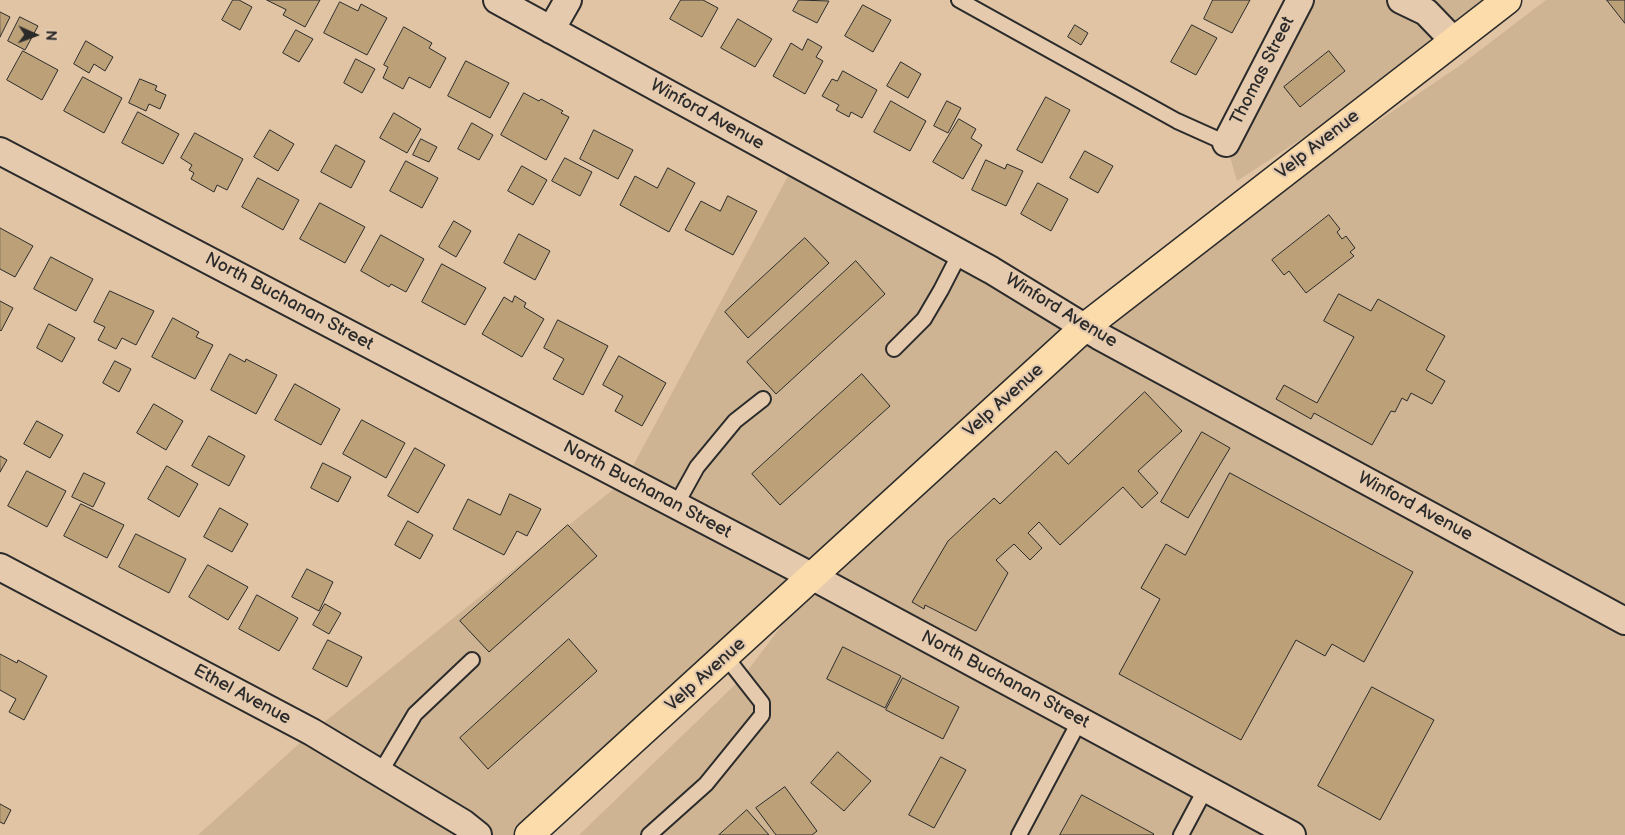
<!DOCTYPE html>
<style>
body{margin:0}
#map{position:relative;width:1625px;height:835px;overflow:hidden;background:#e0c4a4;font-family:"Balsamiq Sans",sans-serif}
canvas{display:block}
.north{position:absolute;left:10px;top:10px;width:50px;height:50px;-webkit-text-stroke:4px #e5caad;paint-order:stroke;rotate:92deg;font-size:14px;font-weight:700;line-height:20px;text-align:center;color:#2b2b2b}
.north::after{content:'';display:block;margin:auto;width:18px;height:22px;background:#2b2b2b;clip-path:polygon(50% 0,100% 100%,50% 72%,0 100%)}
</style>
<div id="map">
<canvas width="1625" height="835"></canvas>
<div class="north">N</div>
</div>
<script>
const ctx = document.querySelector('canvas').getContext('2d');
ctx.lineJoin = 'round';
function fill(path, color) {
  ctx.fillStyle = color;
  ctx.fill(path, 'evenodd');
}
function trace(path, color, width, dash) {
  ctx.strokeStyle = color;
  ctx.lineWidth = width;
  ctx.lineCap = dash ? 'butt' : 'round';
  ctx.setLineDash(dash || []);
  ctx.stroke(path);
}
function drawText(font, color, halo, rows, align = 'center') {
  ctx.font = font + ' "Balsamiq Sans",sans-serif';
  ctx.lineWidth = 4.5;
  ctx.setLineDash([]);
  ctx.textBaseline = 'middle';
  ctx.strokeStyle = halo;
  ctx.fillStyle = color;
  for (const [text, x, y, turn = 0] of rows) {
    ctx.save();
    ctx.translate(x, y);
    ctx.rotate((+turn || 0) * Math.PI / 180);
    ctx.textAlign = isNaN(turn) ? turn : align;
    if (halo) ctx.strokeText(text, 0, 0);
    ctx.fillText(text, 0, 0);
    ctx.restore();
  }
}
fill(new Path2D(`
 M1300 0H1507L1453 40 1237 181 1226 143Z
 M1546 0H1625V835H579L742 678 817 579 1099 336 1264 199 1462 64Z
 M795 163 1085 327 529 835H198L312 732 626 479Z`), '#ceb493');
const building = new Path2D(`
 M233 0H239L252 7 240 30 222 20Z
 M267 0H320L305 27 283 15 286 10Z
 M681 0H703L718 8 702 37 670 19Z
 M799 0 829 1 817 23 793 11Z
 M1213 0H1250L1232 33 1204 19Z
 M1607 0H1625V23Z
 M340 2 358 11 361 4 387 18 367 55 324 33Z
 M863 5 891 20 873 52 845 36Z
 M0 12 10 17 0 37Z
 M20 17 38 26 25 50 8 41Z
 M738 19 772 39 755 67 721 48Z
 M1075 25 1088 33 1081 45 1068 37Z
 M1192 25 1217 38 1196 75 1171 62Z
 M404 27 432 43 429 48 446 58 430 88 409 77 403 89 383 78 388 67 384 65Z
 M296 30 313 39 299 62 283 53Z
 M808 39 822 47 816 57 823 61 805 94 773 76 791 43 802 50Z
 M86 41 113 57 105 71 94 64 89 73 74 64Z
 M23 51 58 70 42 100 7 80Z
 M1329 51 1345 71 1300 107 1284 87Z
 M356 59 375 69 362 93 344 83Z
 M466 61 509 83 490 118 448 96Z
 M901 62 921 74 908 98 887 86Z
 M843 71 877 90 862 118 851 112 849 117 836 110 839 105 822 96 832 79 837 81Z
 M83 77 122 98 104 133 64 111Z
 M140 79 157 86 155 90 166 95 160 109 149 104 146 111 129 103Z
 M524 93 539 101 541 99 563 111 561 113 569 117 546 160 501 135Z
 M1046 97 1070 110 1042 163 1017 150Z
 M891 101 926 121 910 151 874 132Z
 M947 101 961 108 948 133 934 126Z
 M138 112 179 134 163 164 122 143Z
 M394 113 421 129 407 153 380 138Z
 M959 119 976 129 971 138 982 145 963 179 933 162Z
 M472 123 493 135 479 160 458 149Z
 M270 130 294 144 278 171 254 157Z
 M594 130 633 150 618 179 580 159Z
 M195 133 243 159 227 190 217 185 214 192 191 179 194 173 189 170 192 165 181 158Z
 M421 139 437 147 429 162 413 155Z
 M336 145 365 161 351 188 321 172Z
 M1085 151 1113 166 1098 193 1070 178Z
 M565 158 592 172 580 196 552 181Z
 M986 160 1005 169 1007 164 1023 171 1006 206 972 190Z
 M406 161 438 178 422 208 390 191Z
 M522 166 547 180 533 205 508 191Z
 M668 168 695 183 669 232 620 205 635 176 657 188Z
 M258 178 299 200 283 230 242 207Z
 M1038 183 1068 199 1051 231 1021 214Z
 M728 196 757 211 733 255 685 230 701 201 720 211Z
 M320 203 365 227 345 263 300 239Z
 M1329 215 1340 229 1337 232 1342 239 1346 236 1355 248 1350 252 1354 256 1306 293 1289 271 1284 275 1272 260Z
 M454 221 471 231 456 257 439 247Z
 M0 228 33 246 15 277 0 269Z
 M519 234 550 251 535 280 504 263Z
 M381 235 424 259 406 292 391 284 389 287 361 271Z
 M805 238 829 263 748 338 725 312Z
 M51 257 93 279 76 311 34 289Z
 M856 261 885 294 776 394 747 362Z
 M442 264 486 288 465 325 422 302Z
 M110 291 154 311 136 345 122 338 116 349 98 340 105 327 94 322Z
 M1339 294 1371 311 1378 299 1445 336 1426 370 1445 381 1432 404 1411 393 1407 401 1402 398 1395 412 1391 411 1372 445 1314 413 1311 419 1276 399 1284 385 1317 403 1354 337 1324 321Z
 M515 296 526 303 524 307 544 319 522 357 482 334 504 297 512 302Z
 M0 301 13 308 1 331 0 330Z
 M173 318 199 332 196 337 213 345 195 379 152 357Z
 M558 320 608 346 583 395 553 379 564 359 544 348Z
 M49 324 75 338 62 362 37 348Z
 M230 354 245 362 246 359 277 375 256 414 211 390Z
 M619 356 666 383 642 426 615 411 623 396 603 385Z
 M115 361 131 369 119 392 103 383Z
 M862 374 890 406 780 505 752 474Z
 M295 384 340 409 321 445 275 420Z
 M1145 392 1182 431 1138 471 1158 493 1142 508 1123 487 1060 545 1039 522 1028 533 1042 548 1030 560 1014 544 996 560 1008 573 976 631 925 605 924 609 912 602 948 541 994 498 1000 504 1056 451 1068 464Z
 M154 404 183 421 166 450 137 433Z
 M362 420 405 443 386 478 343 454Z
 M37 421 63 435 50 458 24 444Z
 M1202 432 1230 448 1188 518 1161 502Z
 M209 436 245 456 229 486 192 466Z
 M415 448 445 465 418 513 388 496Z
 M0 456 7 460 0 472Z
 M323 463 351 477 338 502 311 488Z
 M167 466 198 484 179 517 148 499Z
 M27 471 66 491 47 527 8 506Z
 M84 473 105 483 93 507 72 497Z
 M1230 473 1413 572 1364 662 1332 644 1325 656 1296 640 1241 740 1119 674 1160 599 1141 588 1166 544 1185 555Z
 M510 494 541 509 527 536 517 531 504 555 453 529 468 499 500 515Z
 M81 504 124 525 107 558 64 536Z
 M220 508 248 524 232 552 204 537Z
 M408 521 433 535 420 559 395 545Z
 M568 525 597 556 489 652 460 621Z
 M136 534 186 559 169 593 119 567Z
 M208 565 248 587 228 620 189 597Z
 M307 569 333 582 319 611 292 597Z
 M257 595 298 618 279 651 239 629Z
 M325 604 341 613 329 634 313 625Z
 M569 639 597 671 488 769 460 738Z
 M328 640 362 657 347 687 313 669Z
 M843 647 901 676 885 708 827 679Z
 M0 654 17 663 18 660 47 676 24 720 9 712 16 699 0 690Z
 M903 678 959 707 943 739 886 710Z
 M1372 687 1434 720 1380 820 1318 786Z
 M838 752 871 781 844 811 811 783Z
 M941 757 966 770 934 828 909 815Z
 M785 787 817 831 812 835H776L756 808Z
 M1082 795 1154 834 1153 835H1060Z
 M0 804 11 810 4 824 0 822Z
 M747 810 769 835H719Z`);
fill(building, '#bca178');
trace(building, '#2b2b2b', 1);
const service = new Path2D(`
 M959 0 1177 121 1226 143
 M894 349 924 319 941 290 960 253
 M676 505 697 467 735 421 763 399
 M380 773 415 714 472 660
 M649 835 706 784 762 715V703L726 657
 M1019 835 1080 720
 M1181 835 1206 788`);
const minor = new Path2D(`
 M497 0 991 270 1099 336 1625 621
 M1401 0 1426 12 1453 40
 M551 30 568 0
 M1226 143 1300 0
 M0 151 817 579 1292 835
 M0 567 312 732 463 823 478 835`);
const primary = new Path2D(`
 M529 835 1085 327 1507 0`);
trace(service, '#2b2b2b', 18);
trace(minor, '#2b2b2b', 30);
trace(primary, '#2b2b2b', 31);
trace(service, '#e5caad', 14);
trace(minor, '#e5caad', 26);
trace(primary, '#fddcac', 28);
drawText('18px', '#2b2b2b', '#e5caad', [
 ["Thomas Street",1263,71,-63],
 ["Winford Avenue",707,115,29],
 ["Velp Avenue",1318,145,-38],
 ["North Buchanan Street",289,302,28],
 ["Winford Avenue",1061,311,31],
 ["Velp Avenue",1004,401,-42],
 ["North Buchanan Street",647,490,28],
 ["Winford Avenue",1415,507,28],
 ["Velp Avenue",706,675,-42],
 ["North Buchanan Street",1005,680,28],
 ["Ethel Avenue",242,695,28]
]);
</script>
